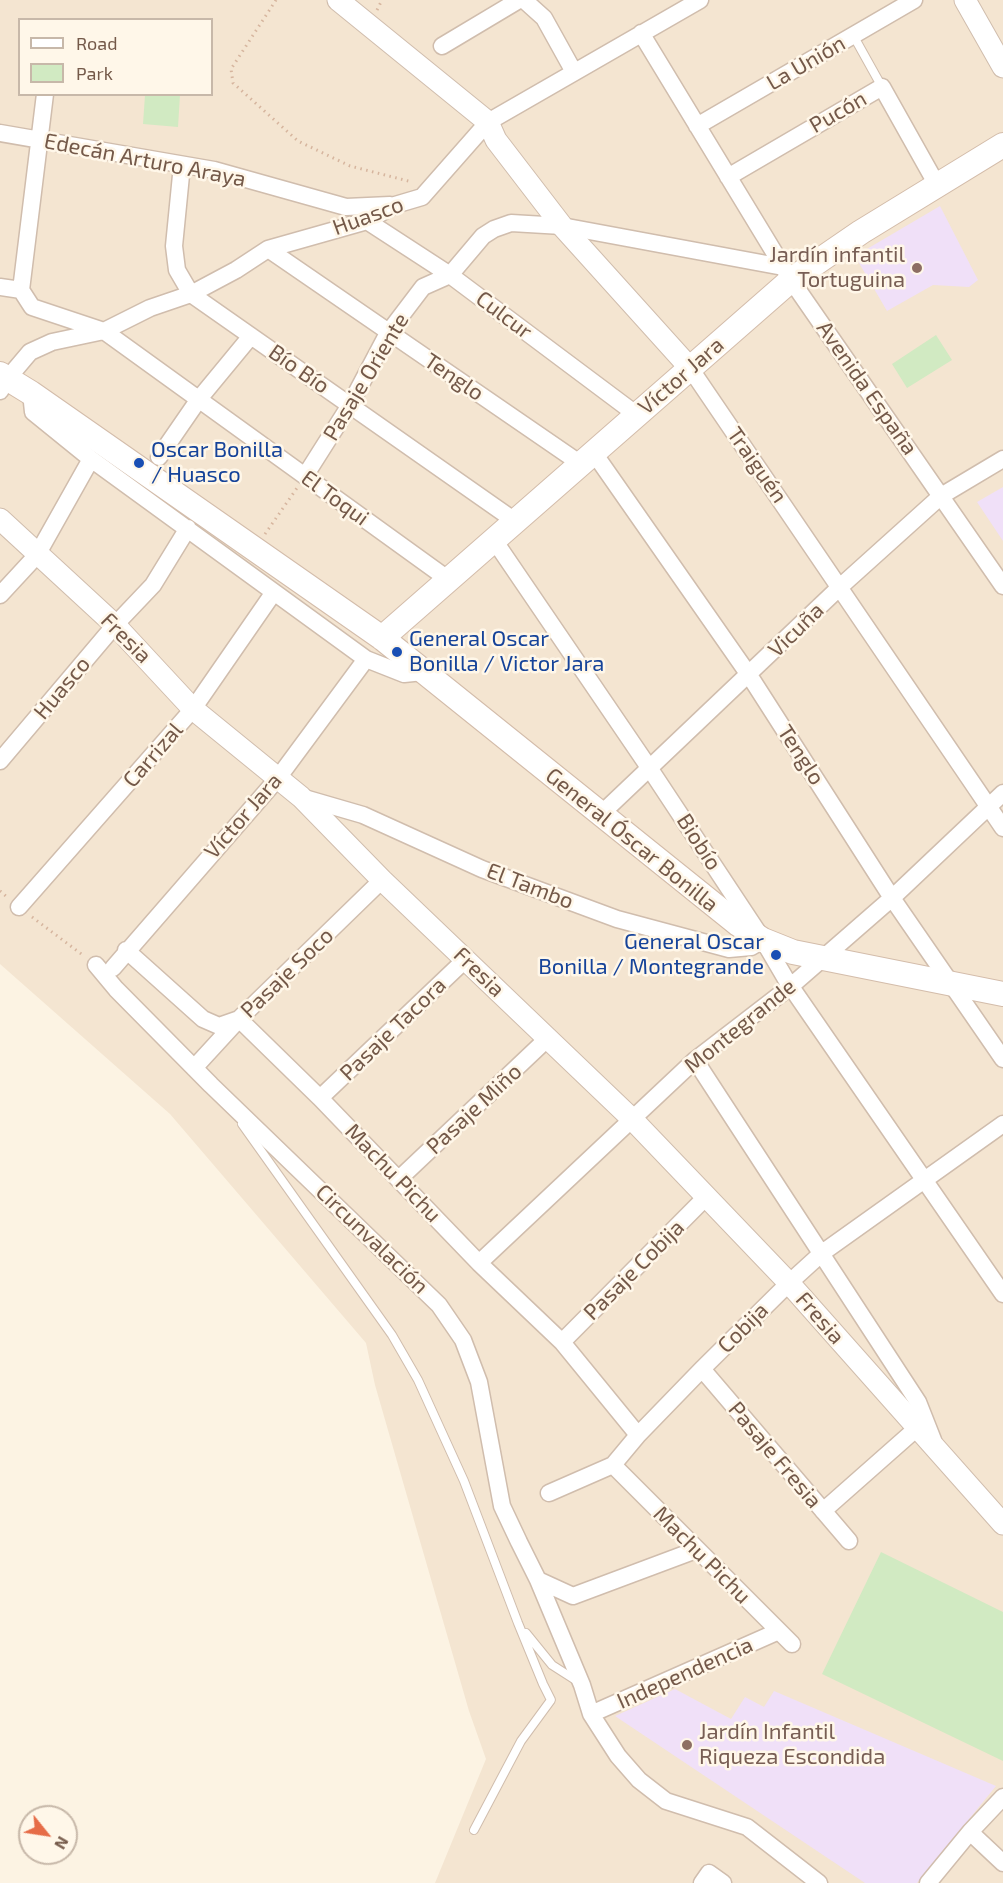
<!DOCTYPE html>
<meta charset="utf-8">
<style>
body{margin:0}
#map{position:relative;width:1003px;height:1883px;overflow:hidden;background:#fcf3e3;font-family:"Exo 2",sans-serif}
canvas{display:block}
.legend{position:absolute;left:18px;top:18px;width:195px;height:78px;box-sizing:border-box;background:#fff7e9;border:2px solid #c7b8a9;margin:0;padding:8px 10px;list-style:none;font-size:18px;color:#745949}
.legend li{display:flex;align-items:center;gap:12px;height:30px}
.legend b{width:30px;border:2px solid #c7b8a9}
.north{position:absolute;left:18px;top:1805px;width:60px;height:60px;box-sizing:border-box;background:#fff7e9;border:2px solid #c7b8a9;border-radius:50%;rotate:120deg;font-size:16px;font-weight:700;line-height:24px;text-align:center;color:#745949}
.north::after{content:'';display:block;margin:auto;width:21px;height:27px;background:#e66d48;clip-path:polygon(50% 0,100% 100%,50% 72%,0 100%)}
</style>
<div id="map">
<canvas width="1003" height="1883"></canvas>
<ul class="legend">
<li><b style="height:8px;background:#fff"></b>Road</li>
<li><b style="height:16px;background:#d1eac2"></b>Park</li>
</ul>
<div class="north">N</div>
</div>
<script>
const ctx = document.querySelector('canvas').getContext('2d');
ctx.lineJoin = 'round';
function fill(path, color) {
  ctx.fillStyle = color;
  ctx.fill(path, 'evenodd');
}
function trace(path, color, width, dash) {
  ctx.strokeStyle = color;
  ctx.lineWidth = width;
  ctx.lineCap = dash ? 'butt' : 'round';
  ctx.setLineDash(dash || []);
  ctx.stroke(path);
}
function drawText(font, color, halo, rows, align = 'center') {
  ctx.font = font + ' "Exo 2",sans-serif';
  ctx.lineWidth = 5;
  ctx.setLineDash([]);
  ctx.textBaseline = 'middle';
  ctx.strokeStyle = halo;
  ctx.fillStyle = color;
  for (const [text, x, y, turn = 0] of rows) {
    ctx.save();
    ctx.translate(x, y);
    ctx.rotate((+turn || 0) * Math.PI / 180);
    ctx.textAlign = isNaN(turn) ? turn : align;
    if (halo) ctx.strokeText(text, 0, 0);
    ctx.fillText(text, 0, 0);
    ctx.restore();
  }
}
fill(new Path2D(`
 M0 0H1003V1883H435L486 1759 469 1711 375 1385 366 1343 170 1114 0 964ZM20 20H212V94H20Z`), '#f4e5d1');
fill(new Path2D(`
 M940 206 978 280 969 287 933 285 887 311 855 256Z
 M1003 487V541L977 502Z
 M675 1689 731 1719 745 1697 764 1707 774 1691 996 1786 917 1883H865L615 1716Z`), '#f0e0f8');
fill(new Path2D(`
 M145 95H180L178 127 143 124Z
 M936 335 952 360 907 388 892 364Z
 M881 1552 1003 1612V1761L822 1674Z`), '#d1eac2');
const service = new Path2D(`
 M853 35 882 87
 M242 1124 392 1335 418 1380 464 1481 518 1623 543 1684 551 1700 521 1741 474 1830
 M526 1633 552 1665 577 1681`);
const minor = new Path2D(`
 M524 0 544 18 574 72
 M641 33 791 280 1003 586
 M442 46 519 0
 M697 126 914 0
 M0 133 214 170 346 207 390 205
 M182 165 174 246 177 270 191 294 515 521
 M728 177 882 87 937 185
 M367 221 450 275 637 415
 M268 249 581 464
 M0 287 21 290 32 307 104 331 449 580
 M21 290 45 94
 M690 368 1003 828
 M0 391 8 378 30 352 52 342 104 331 150 308 191 294 236 270 268 249 367 221 395 205 422 197 488 122 700 0
 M31 393 33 412 91 459 366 659 404 674 423 672
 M594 453 749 675 892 898 1003 1059
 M159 457 199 399 251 336
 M305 476 350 405 388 333 423 287 450 275 483 236 494 229 511 223 562 226 783 267
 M494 540 650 769 763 940 787 981 1003 1294
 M0 595 37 555 91 459
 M0 761 115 625 153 585 188 528
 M301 797 363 815 482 869 617 919 729 949 751 947 763 940
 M600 815 841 586 941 496 1003 459
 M19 907 193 709 274 592
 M126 950 203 1019 219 1026 239 1019 320 1098 479 1263 562 1342 638 1435
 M96 965 116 989 211 1085 439 1305 463 1340 479 1382 502 1506 519 1542 538 1580 573 1596 696 1550
 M113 968 278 778 366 659
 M695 1060 918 1402 933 1440
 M194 1068 239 1019 382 880
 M320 1098 466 959
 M399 1179 548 1038
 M479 1263 695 1060 791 986 892 898 1003 793
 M562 1342 706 1197
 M702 1369 849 1541
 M613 1465 792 1644
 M549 1493 613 1465 638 1435 702 1369 789 1283 822 1253 1003 1124
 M823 1511 917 1428
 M538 1580 582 1685 591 1714 618 1756 639 1780 666 1801 747 1827 819 1883
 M591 1714 779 1631
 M970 1832 1003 1863
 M702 1883 709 1873 723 1883
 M928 1883 970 1832 1003 1797`);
const tertiary = new Path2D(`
 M338 0 488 122 496 140 562 226 690 368
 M965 0 1003 67
 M0 519 115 625 193 709 301 797 382 880 632 1119 789 1283 1003 1524`);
const secondary = new Path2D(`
 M0 374 31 393 382 638 738 924 763 940 793 952 1003 994
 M382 638 791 280 861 232 1003 145`);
trace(service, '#d0bdad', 10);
trace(minor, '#d0bdad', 19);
trace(tertiary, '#d0bdad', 23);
trace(secondary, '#d3bcaa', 26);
trace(new Path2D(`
 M276 0 231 69 233 83 298 141 350 166 412 182
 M377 10 382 0
 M265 534 297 488
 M0 891 8 898
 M32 917 84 956`), '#d6b59e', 3, [1.5, 4.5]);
trace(service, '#fff', 8);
trace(minor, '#fff', 16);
trace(tertiary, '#fff', 21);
trace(secondary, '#fff', 24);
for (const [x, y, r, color] of [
 [917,268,6,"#8d6e63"],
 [139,463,6,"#1a4fb4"],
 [397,652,6,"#1a4fb4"],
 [776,955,6,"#1a4fb4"],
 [687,1745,6,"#8d6e63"]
]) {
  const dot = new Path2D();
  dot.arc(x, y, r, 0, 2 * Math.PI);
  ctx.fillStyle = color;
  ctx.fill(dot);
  trace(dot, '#fff7e9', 2);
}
drawText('22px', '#745949', '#fff7e9', [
 ["La Unión",806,63,-30],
 ["Pucón",838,112,-30],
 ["Edecán Arturo Araya",145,160,11],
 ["Huasco",368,216,-20],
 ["Culcur",504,315,37],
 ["Bío Bío",299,369,35],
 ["Víctor Jara",681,376,-41],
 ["Pasaje Oriente",366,377,-59],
 ["Tenglo",454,377,34],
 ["Avenida España",867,388,55],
 ["Traiguén",757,465,55],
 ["El Toqui",335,498,36],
 ["Vicuña",796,630,-44],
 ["Fresia",126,638,45],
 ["Huasco",62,688,-50],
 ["Carrizal",153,755,-49],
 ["Tenglo",801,755,57],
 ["Víctor Jara",243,816,-49],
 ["General Óscar Bonilla",632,840,39],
 ["Biobío",699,842,57],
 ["El Tambo",530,886,21],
 ["Fresia",479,972,44],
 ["Pasaje Soco",287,973,-44],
 ["Montegrande",740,1026,-39],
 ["Pasaje Tacora",393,1029,-44],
 ["Pasaje Miño",474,1109,-43],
 ["Machu Pichu",393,1173,46],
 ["Circunvalación",372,1239,44],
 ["Pasaje Cobija",634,1270,-45],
 ["Fresia",820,1318,49],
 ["Cobija",743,1328,-45],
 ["Pasaje Fresia",775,1455,50],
 ["Machu Pichu",702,1555,45],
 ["Independencia",685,1673,-24]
]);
drawText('22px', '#785e54', '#fff7e9', [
 ["Jardín infantil",905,255],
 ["Tortuguina",905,280],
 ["Jardín Infantil",699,1732,"left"],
 ["Riqueza Escondida",699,1757,"left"]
], 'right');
drawText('22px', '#164399', '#fff7e9', [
 ["Oscar Bonilla",151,450],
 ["/ Huasco",151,475],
 ["General Oscar",409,639],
 ["Bonilla / Victor Jara",409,664],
 ["General Oscar",764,942,"right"],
 ["Bonilla / Montegrande",764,967,"right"]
], 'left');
</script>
